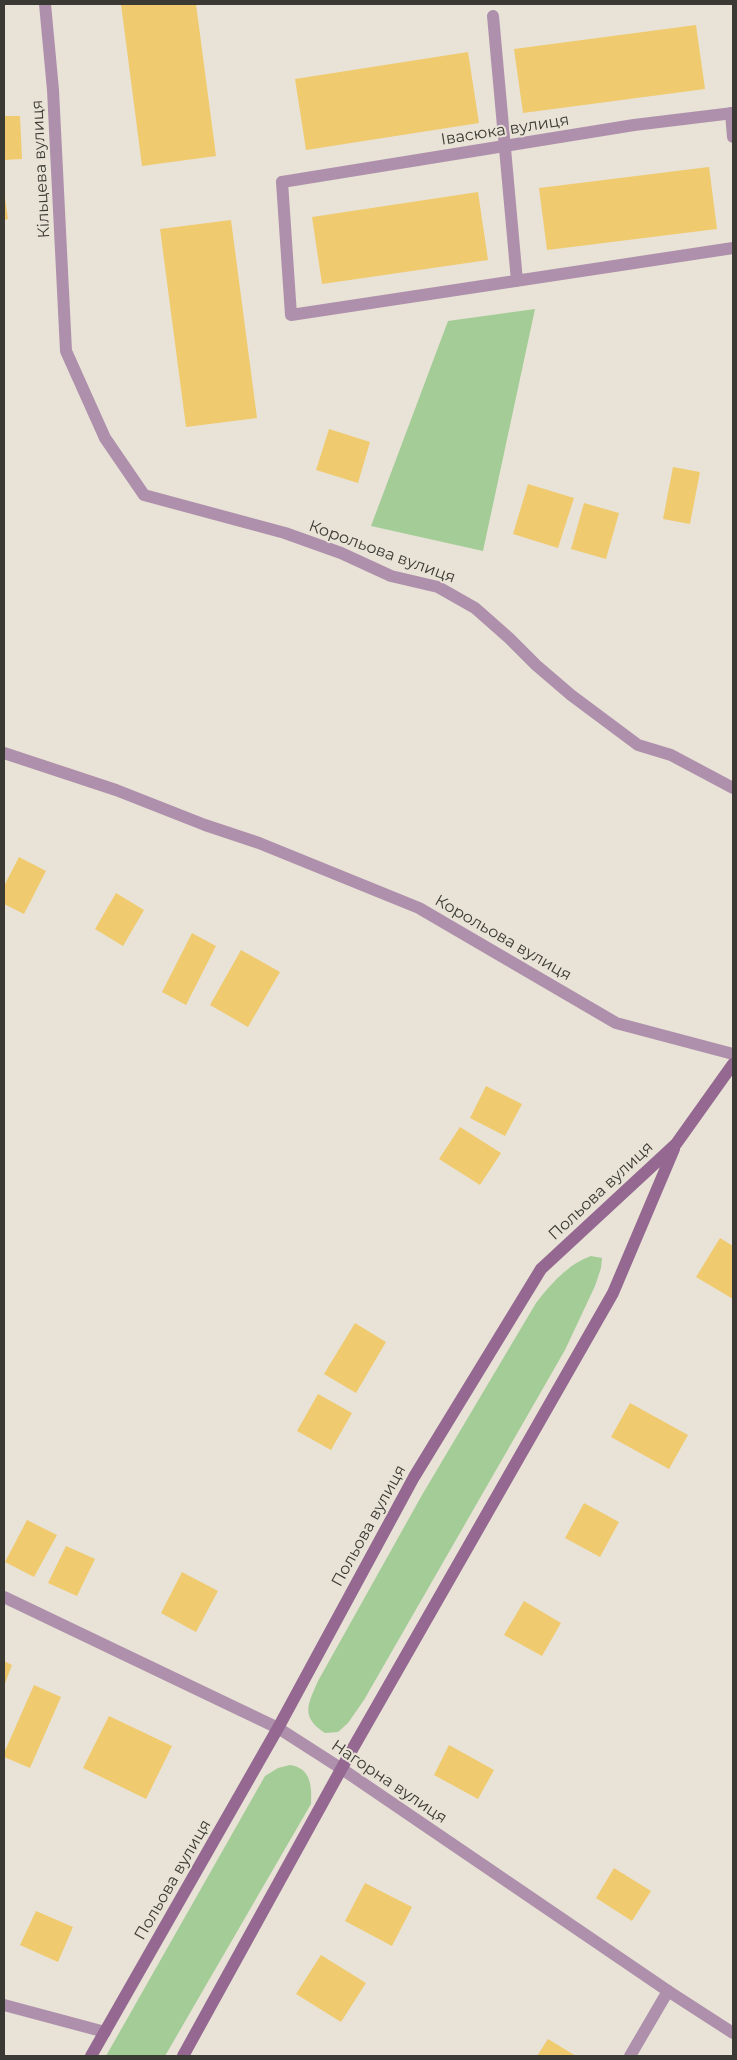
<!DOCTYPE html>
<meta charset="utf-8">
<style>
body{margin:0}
#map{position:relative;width:737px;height:2060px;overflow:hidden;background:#e8e3d6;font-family:Montserrat,sans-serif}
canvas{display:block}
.frame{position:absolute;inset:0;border:5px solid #3b3934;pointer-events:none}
</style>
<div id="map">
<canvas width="737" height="2060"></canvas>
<div class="frame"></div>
</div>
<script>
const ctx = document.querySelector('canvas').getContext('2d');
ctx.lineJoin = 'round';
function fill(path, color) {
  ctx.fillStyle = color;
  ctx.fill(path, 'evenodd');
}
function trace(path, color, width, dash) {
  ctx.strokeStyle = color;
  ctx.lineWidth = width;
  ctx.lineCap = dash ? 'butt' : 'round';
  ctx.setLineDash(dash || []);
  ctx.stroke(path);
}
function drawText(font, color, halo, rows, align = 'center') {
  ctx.font = font + ' Montserrat,sans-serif';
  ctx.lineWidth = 4;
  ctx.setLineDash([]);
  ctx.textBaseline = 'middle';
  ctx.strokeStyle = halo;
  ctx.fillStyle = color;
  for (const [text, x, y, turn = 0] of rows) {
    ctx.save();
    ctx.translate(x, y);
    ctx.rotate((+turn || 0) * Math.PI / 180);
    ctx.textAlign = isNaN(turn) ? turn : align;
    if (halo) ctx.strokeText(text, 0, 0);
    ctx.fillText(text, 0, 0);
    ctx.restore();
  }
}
fill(new Path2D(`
 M535 309 483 551 371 526 448 321Z
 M591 1256 602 1258 601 1268 595 1286 565 1350 364 1700 348 1723 338 1732 325 1733C300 1717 308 1704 318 1681L422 1495 536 1303C551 1284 568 1264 591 1256Z
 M290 1765C311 1768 312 1786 311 1804L165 2056H106L265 1776 278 1768Z`), '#a4cc97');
fill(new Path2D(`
 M121 4H196L216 156 142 166Z
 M696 25 705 89 523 113 514 49Z
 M468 52 479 123 306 150 295 79Z
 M4 116H20L22 159 4 160Z
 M709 167 717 229 547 250 539 188Z
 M4 190 8 219 4 220Z
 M478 192 488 260 322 284 312 217Z
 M231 220 257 418 186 427 160 229Z
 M329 429 370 442 358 483 316 470Z
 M673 467 700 472 690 524 663 519Z
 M528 484 574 498 558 548 513 534Z
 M584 503 619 513 606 559 571 549Z
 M19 857 46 871 24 914 4 904V886Z
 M116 893 144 910 123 946 95 929Z
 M192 933 216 946 186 1005 162 992Z
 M241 950 280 972 248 1027 210 1005Z
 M486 1086 522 1104 505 1136 470 1118Z
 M460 1127 501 1153 480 1185 439 1159Z
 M720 1238 733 1246V1299L696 1277Z
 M355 1323 386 1342 356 1393 324 1374Z
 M318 1394 352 1413 331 1450 297 1431Z
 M630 1403 688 1435 669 1469 611 1437Z
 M584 1503 619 1522 600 1557 565 1538Z
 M27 1520 57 1535 34 1577 5 1562Z
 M66 1546 95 1559 77 1596 48 1583Z
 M182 1572 218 1591 196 1632 161 1613Z
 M524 1601 561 1623 542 1656 504 1635Z
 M4 1661 12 1665 4 1686Z
 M34 1685 61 1697 30 1768 4 1757V1753Z
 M109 1716 172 1746 146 1799 83 1768Z
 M449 1745 494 1770 478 1799 434 1775Z
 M614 1868 651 1891 632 1921 596 1898Z
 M365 1883 412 1907 392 1946 345 1921Z
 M36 1911 73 1927 58 1962 20 1945Z
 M321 1955 366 1983 341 2022 296 1994Z
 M548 2039 576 2056H537Z`), '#f0ca6f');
trace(new Path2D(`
 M493 16 517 281
 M731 113 733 137
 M282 182 291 315 733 248
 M630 2056 668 1991`), '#af90ac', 12);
trace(new Path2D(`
 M45 4 53 90 66 351 105 438 144 495 285 533 341 553 391 576 438 587 475 608 509 638 536 665 571 695 638 745 671 755 733 788
 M282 182 634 125 733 113
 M4 753 116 790 205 825 259 843 419 908 616 1023 733 1054
 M4 1597 278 1728 342 1769 668 1991 733 2033
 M4 2005 105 2032`), '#af90ac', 12);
trace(new Path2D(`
 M91 2056 278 1728 414 1477 541 1269 676 1144 733 1064
 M183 2056 349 1755 613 1293 674 1149`), '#946891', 12);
drawText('16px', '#3b3934', '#e8e3d6', [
 ["Івасюка вулиця",505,130,-9],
 ["Кільцева вулиця",41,169,-93],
 ["Корольова вулиця",382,552,20],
 ["Корольова вулиця",503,938,30],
 ["Польова вулиця",601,1191,-43],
 ["Польова вулиця",369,1526,-61],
 ["Нагорна вулиця",389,1782,34],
 ["Польова вулиця",173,1880,-60]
]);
</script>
